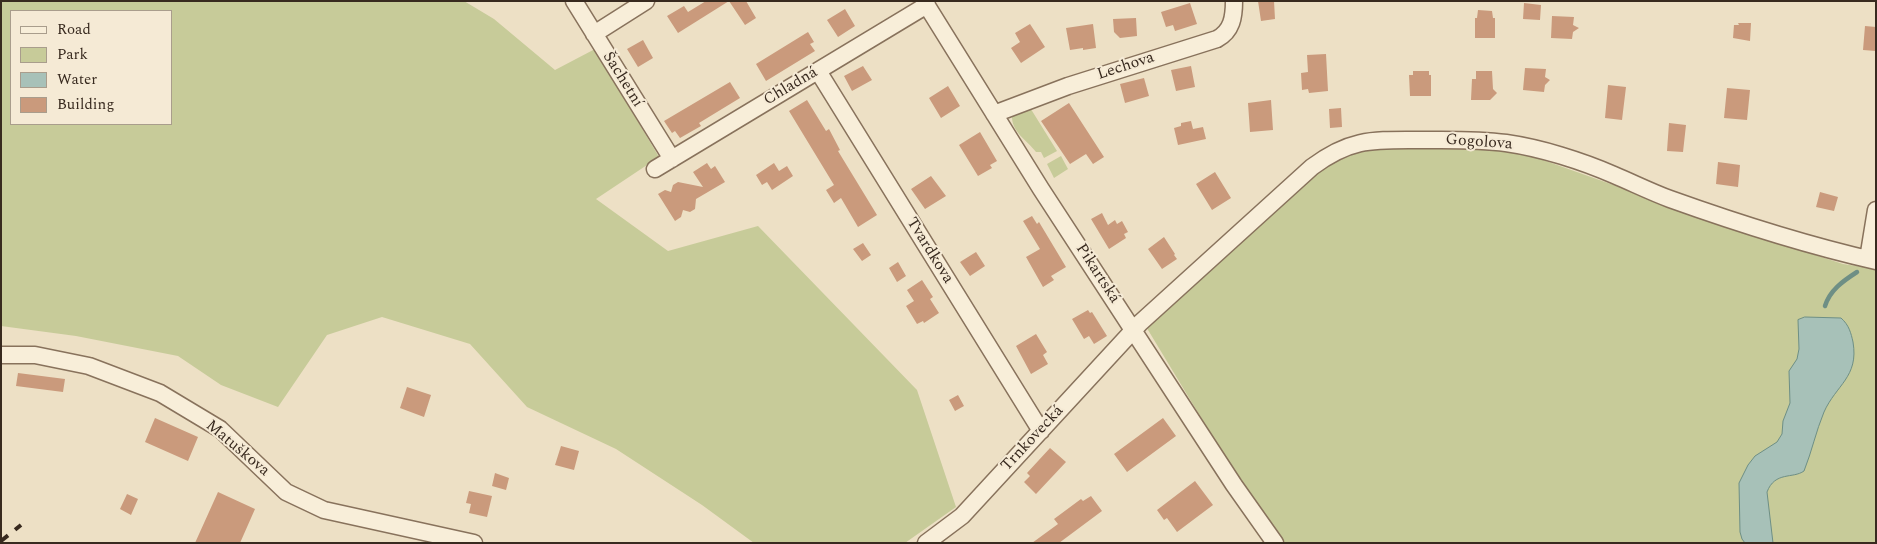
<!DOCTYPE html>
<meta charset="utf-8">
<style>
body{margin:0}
#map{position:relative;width:1877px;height:544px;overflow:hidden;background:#ede0c5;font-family:Spectral,serif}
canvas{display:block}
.frame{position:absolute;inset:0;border:2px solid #382a1f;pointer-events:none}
.legend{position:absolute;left:10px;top:10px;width:162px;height:115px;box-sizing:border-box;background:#f5ead5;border:1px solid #a99d8c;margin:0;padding:6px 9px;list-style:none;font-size:15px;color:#382a1f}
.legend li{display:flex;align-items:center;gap:10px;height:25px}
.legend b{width:25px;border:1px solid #a99d8c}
</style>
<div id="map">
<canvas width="1877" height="544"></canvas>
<div class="frame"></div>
<ul class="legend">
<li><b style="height:6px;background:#f8eed9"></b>Road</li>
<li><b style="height:14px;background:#c7cb99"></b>Park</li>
<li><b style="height:14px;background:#a7c1b8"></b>Water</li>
<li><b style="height:14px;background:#ca9a7c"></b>Building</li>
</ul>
</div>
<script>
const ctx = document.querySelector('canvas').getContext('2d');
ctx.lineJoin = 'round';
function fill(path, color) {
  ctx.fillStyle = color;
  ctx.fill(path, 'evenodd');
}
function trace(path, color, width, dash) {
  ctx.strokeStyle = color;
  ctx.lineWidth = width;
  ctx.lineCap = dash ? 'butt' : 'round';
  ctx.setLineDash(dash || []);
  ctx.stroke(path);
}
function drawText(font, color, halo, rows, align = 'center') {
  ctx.font = font + ' Spectral,serif';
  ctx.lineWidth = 4;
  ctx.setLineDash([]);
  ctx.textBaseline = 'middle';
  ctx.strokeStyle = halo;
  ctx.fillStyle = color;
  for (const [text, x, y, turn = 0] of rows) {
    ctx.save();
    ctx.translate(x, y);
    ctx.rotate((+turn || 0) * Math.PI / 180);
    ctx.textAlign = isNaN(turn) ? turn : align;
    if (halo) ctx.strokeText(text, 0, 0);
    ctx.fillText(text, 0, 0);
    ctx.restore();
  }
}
fill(new Path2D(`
 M1 1H464L494 19 555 70 595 49 659 157 596 199 668 251 758 226 917 390 956 507 905 543H754L702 505 616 449 527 407 470 344 382 317 327 335 278 407 221 385 178 356 76 336 1 326ZM11 11H171V124H11Z
 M1029 106 1057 151 1044 158 1041 152H1036C1027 140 1011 132 1012 115Z
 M1373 146 1512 149 1763 238 1843 264 1876 269V543H1282L1252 502 1145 325 1317 170 1341 154Z
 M1061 156 1068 169 1054 178 1047 164Z`), '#c7cb99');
const water = new Path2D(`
 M1805 317 1841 318C1849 325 1851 333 1853 342 1859 377 1836 385 1824 412 1816 431 1812 451 1804 471 1793 479 1775 471 1767 492L1773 543H1745L1742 539 1740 532 1739 483 1748 465 1755 456 1777 442 1782 434 1783 421 1790 403 1789 371 1797 359 1799 349 1798 320Z`);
fill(water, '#a7c1b8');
trace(water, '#6e8f85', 1);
trace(new Path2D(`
 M1825 306C1830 290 1843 281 1857 272`), '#6e8f85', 4.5);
fill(new Path2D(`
 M706 1H746L756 18 745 25 729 1 678 33 667 16 684 6 688 12Z
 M1258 1H1274L1275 19 1261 21Z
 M1190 3 1197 24 1175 31 1173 25 1166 27 1161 12Z
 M1524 3 1541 5 1540 20 1523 19Z
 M845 9 855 26 838 37 827 20Z
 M1478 10 1492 11 1493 18H1495V38H1475V18H1477Z
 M1552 16 1574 17 1573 25 1579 28 1573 32 1572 39 1551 38Z
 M1136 18 1137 36 1120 38 1114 32 1113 19Z
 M1738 23H1751L1750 41 1733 38 1734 25H1739Z
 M1030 24 1045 47 1021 63 1011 48 1020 42 1015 33Z
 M1093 24 1096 48 1083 50V48L1070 50 1066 28Z
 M1865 26 1876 27V51L1863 50Z
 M808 32 814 42 810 44 815 51 766 81 756 64Z
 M643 40 653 58 638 67 627 49Z
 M1326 54 1328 91 1309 93 1308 89 1302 90 1301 73 1308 72 1307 55Z
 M863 66 872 80 852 91 844 76Z
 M1191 66 1195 87 1176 91 1171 70Z
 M1525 68 1546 69 1545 77 1550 80 1545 85 1544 92 1523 90Z
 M1413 71H1429V75H1431V96H1410L1409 75H1413Z
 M1476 71H1492L1493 89 1497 93 1490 100H1471L1472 79H1476Z
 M1144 78 1149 96 1125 103 1120 84Z
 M730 82 740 98 699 123 701 126 680 138 675 131 672 133 664 121Z
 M1608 85 1626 87 1622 120 1605 118Z
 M948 86 960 106 941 118 929 98Z
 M1727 88 1750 90 1747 120 1724 118Z
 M807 100 826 131 829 129 840 150 838 151 877 215 858 227 841 198 834 203 826 190 834 185 789 111Z
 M1271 100 1273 130 1250 132 1248 103Z
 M1069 103 1104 157 1093 164 1086 154 1070 164 1041 121Z
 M1341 108 1342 127 1330 128 1329 109Z
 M1191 121 1193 129 1203 127 1206 139 1178 145 1174 128 1181 126V123Z
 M1669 123 1686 125 1683 152 1667 151Z
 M980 132 997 161 990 165 992 168 978 176 959 145Z
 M1718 162 1740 165 1738 187 1716 184Z
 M707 163 711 169 715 166 725 182 696 199 695 209 690 212 683 210 681 217 675 221 658 194 665 190 671 192 673 185 678 182 703 187 693 172Z
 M774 163 779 171 787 166 793 176 772 190 767 182 762 185 756 175Z
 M1215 172 1231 198 1212 210 1196 184Z
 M931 176 946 196 925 209 911 189Z
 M1820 192 1838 197 1834 211 1816 207Z
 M1102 213 1108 225 1115 220 1117 224 1122 221 1128 232 1124 234 1126 238 1109 249 1091 219Z
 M1032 216 1037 224 1039 222 1066 267 1051 276 1054 280 1043 287 1026 257 1040 249 1023 221Z
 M1164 237 1175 254 1174 255 1177 259 1162 269 1148 249Z
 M863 243 871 255 862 261 853 249Z
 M976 252 985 266 970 276 960 262Z
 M898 262 906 276 897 282 889 268Z
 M922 280 933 297 930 299 939 313 924 323 923 321 917 324 906 306 914 301 907 290Z
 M1088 310 1090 313 1092 312 1107 336 1094 344 1089 336 1084 339 1072 319Z
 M1036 334 1047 352 1043 355 1048 364 1031 374 1016 346Z
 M18 373 65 379 63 392 16 386Z
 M407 387 431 395 424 417 400 408Z
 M958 395 964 406 955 411 949 400Z
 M155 418 198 437 188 461 145 442Z
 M1163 418 1176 436 1127 472 1114 454Z
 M561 446 579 451 574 470 555 465Z
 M1050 448 1066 462 1036 494 1024 482 1030 476 1027 473Z
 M495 473 509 478 506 490 492 486Z
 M1195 481 1213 505 1177 532 1167 518 1164 520 1157 510Z
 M469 491 492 496 487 517 469 513 471 504 466 503Z
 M218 492 255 509 240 543H195Z
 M127 494 138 499 131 515 120 509Z
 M1091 496 1102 511 1059 543H1032L1058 524 1054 519 1081 499 1083 501Z`), '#ca9a7c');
const minor = new Path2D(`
 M574 1 672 159
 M924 1 1041 189 1234 485 1275 543
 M594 34 646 1
 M818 71 1041 431
 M994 114 1068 86 1217 39C1232 31 1234 17 1234 1
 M655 169 927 5
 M1868 259 1876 210
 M1 355H35L89 366 160 393 220 429 286 492 324 510 474 543
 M926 543 962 516 1140 323 1312 167C1351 138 1373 140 1419 140 1448 140 1477 139 1506 143 1541 148 1582 161 1614 175 1633 183 1651 192 1670 199 1737 223 1806 245 1876 261`);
trace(minor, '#88725c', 19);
trace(minor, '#f8eed9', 16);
trace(new Path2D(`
 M1 541 21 525`), '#382a1f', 4, [9, 9]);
drawText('16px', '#382a1f', '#f5ead5', [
 ["Lechova",1126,67,-18],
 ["Šachetní",622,80,58],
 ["Chladná",791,87,-31],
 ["Gogolova",1479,143,4],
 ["Tvardkova",929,251,58],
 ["Pikartská",1097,274,57],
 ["Trnkovecká",1033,439,-47],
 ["Matuškova",237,449,40]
]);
</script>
